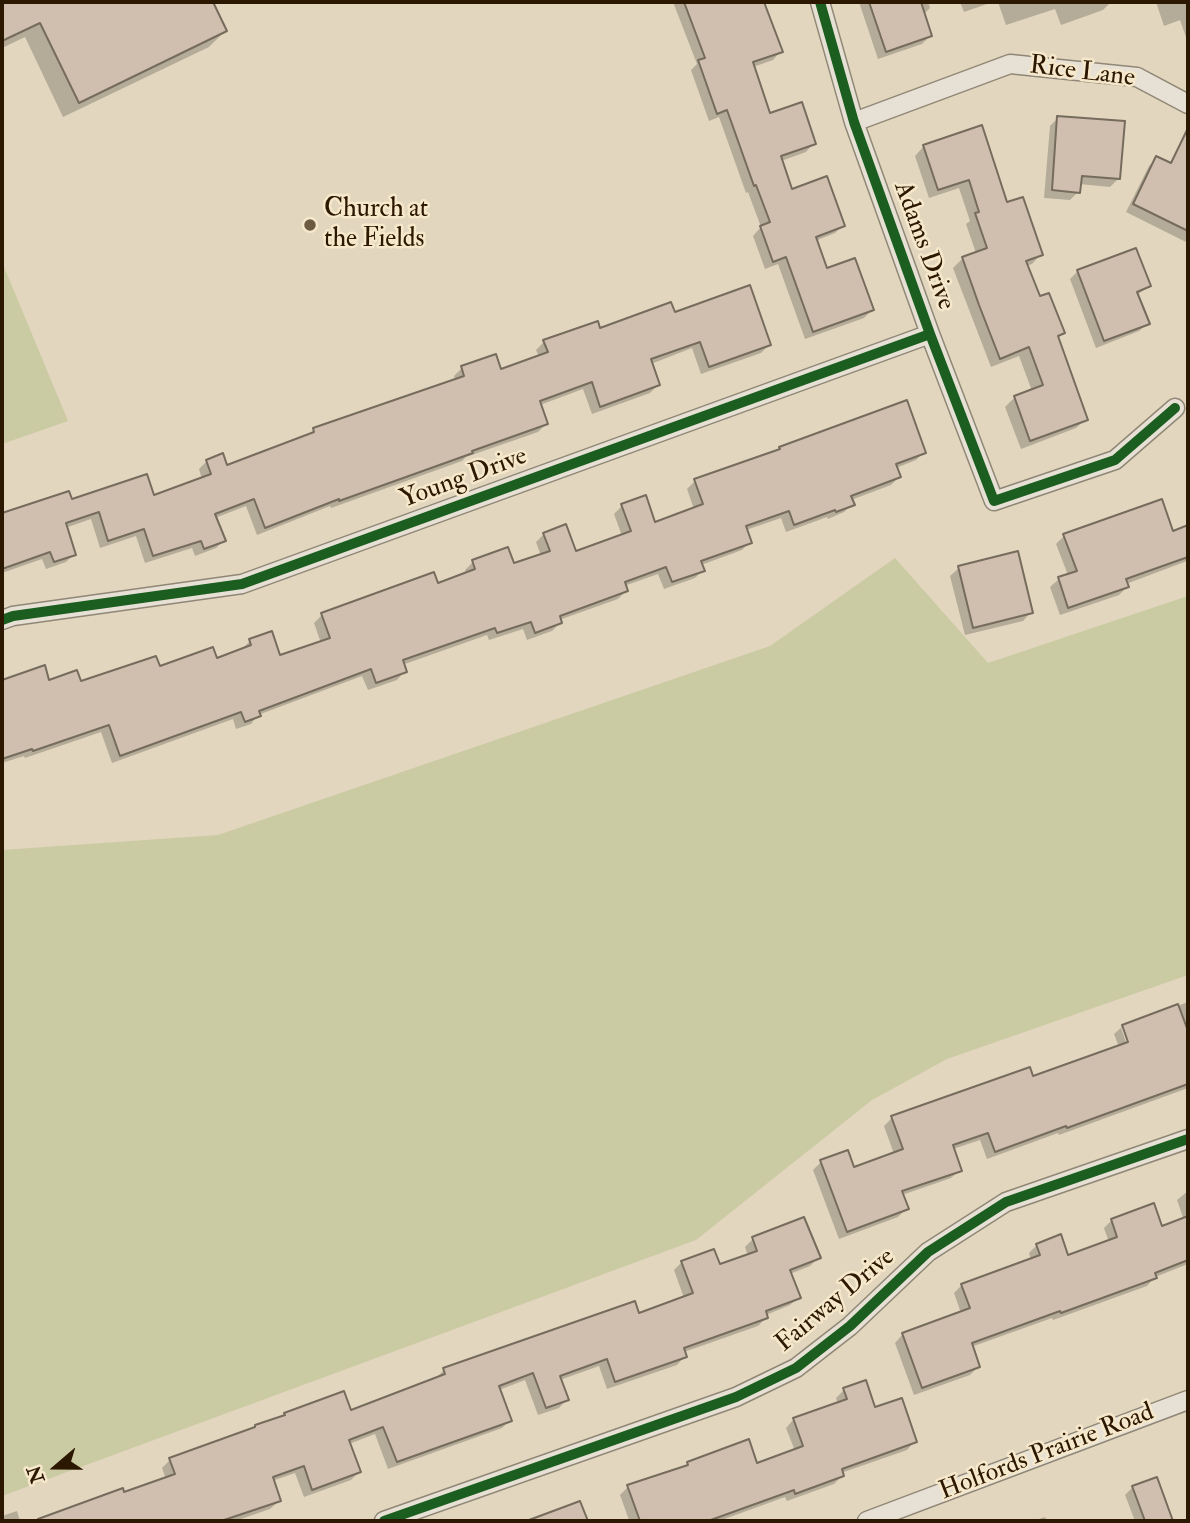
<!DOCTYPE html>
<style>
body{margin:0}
#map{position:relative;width:1190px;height:1523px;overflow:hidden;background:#e2d6be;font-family:"IM FELL Double Pica",serif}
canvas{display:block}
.frame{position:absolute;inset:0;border:4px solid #2c1700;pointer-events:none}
.north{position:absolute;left:21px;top:1432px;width:70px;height:70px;-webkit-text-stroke:5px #f6e8cb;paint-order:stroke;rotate:250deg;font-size:19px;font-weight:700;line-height:28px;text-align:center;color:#2c1700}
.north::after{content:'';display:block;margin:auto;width:24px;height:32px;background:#2c1700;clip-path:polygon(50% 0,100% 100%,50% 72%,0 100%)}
</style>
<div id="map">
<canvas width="1190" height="1523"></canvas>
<div class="frame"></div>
<div class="north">N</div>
</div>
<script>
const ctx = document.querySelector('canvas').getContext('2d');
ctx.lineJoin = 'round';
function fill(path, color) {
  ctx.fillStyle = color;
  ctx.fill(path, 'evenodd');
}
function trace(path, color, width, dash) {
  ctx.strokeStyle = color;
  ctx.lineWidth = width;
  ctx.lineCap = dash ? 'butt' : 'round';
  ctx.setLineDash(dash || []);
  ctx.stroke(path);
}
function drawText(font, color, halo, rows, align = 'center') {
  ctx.font = font + ' "IM FELL Double Pica",serif';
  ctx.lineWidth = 5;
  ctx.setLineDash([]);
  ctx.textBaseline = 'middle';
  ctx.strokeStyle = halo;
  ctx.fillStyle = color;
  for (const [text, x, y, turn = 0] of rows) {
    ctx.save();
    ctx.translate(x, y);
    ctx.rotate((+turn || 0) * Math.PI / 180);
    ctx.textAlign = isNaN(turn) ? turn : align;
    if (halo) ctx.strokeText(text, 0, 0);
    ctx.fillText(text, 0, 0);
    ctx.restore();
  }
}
fill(new Path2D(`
 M2 262 68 421 2 444Z
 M895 558 988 663 1188 596V975L947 1059 872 1100 696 1240 2 1496V850L218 835 770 646Z`), '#cacaa3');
fill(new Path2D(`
 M2 2H211L225 31 209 47 63 117 25 37 2 48Z
 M673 2H763L781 51 773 60 753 67 769 116 814 143 806 152 781 161 791 191 843 225 835 233 815 241 826 270 872 310 864 318 805 339 778 264 765 269 753 236 761 227 748 192 746 193 719 117 709 121 691 70 697 64Z
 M859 2H928L930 8 923 15 930 36 922 44 878 59Z
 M960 2H993L964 12Z
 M998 2H1111L1103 10 1061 25 1055 9 1006 25Z
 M1156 2H1188V43L1180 20 1164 26Z
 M1058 118 1118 179 1110 187 1079 184 1078 192 1070 200 1044 198 1050 126Z
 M924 146 1006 204 1041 254 1032 264 1026 266 1039 299 1062 333 1057 339 1086 419 1076 428 1021 449 1005 407 1015 397 1032 391 1019 356 991 367 953 268 963 258 976 253 966 224 970 221 959 188 929 198 915 156Z
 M1178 153 1188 158V243L1126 212 1149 166 1157 158 1168 164Z
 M1078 271 1149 286 1137 295 1148 323 1139 331 1096 348 1070 279Z
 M674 314 769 345 761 353 701 374 692 348 651 364 658 385 650 393 592 414 583 389 540 405 546 424 538 432 466 457 462 461 331 508 330 506 257 535 246 506 215 518 224 540 216 548 195 556 192 548 145 563 136 536 100 548 91 519 65 528 74 554 66 562 46 569 42 559 2 573V517L70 501 153 498 202 479 199 469 207 461 226 467 307 437 314 430 455 381 454 376 462 368 500 371 539 357 536 350 544 342Z
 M780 448 924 452 916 460 896 468 899 477 891 485 851 500 853 504 844 512 828 519 827 517 786 532 781 518 746 530 750 542 742 550 701 565 703 570 695 578 664 589 658 574 624 586 626 591 618 599 559 620 560 623 552 631 527 640 523 629 489 640 487 635 402 665 405 671 397 680 368 690 362 676 258 715 251 724 236 729 233 719 112 763 101 732 25 758 24 756 2 763V682L44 667 48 682 80 683 159 668 216 660 242 649 250 641 279 658 321 643 314 623 322 615 437 585 466 574 465 570 473 562 513 565 541 556 536 542 544 534 575 553 622 536 614 514 622 506 654 524 694 509 687 489 695 481 777 452Z
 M1186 528 1188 533 1187 561 1126 584 1127 587 1119 595 1060 615 1050 587 1059 579 1068 575 1056 544 1064 536 1172 533Z
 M959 568 1031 612 1023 621 965 635 950 576Z
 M1188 1002V1088L1059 1135 1058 1133 987 1159 980 1140 953 1149 960 1170 951 1178 902 1195 906 1209 898 1217 839 1239 813 1170 821 1162 853 1169 894 1154 884 1126 892 1118 1032 1078 1119 1047 1114 1034 1123 1026ZM1121 1028H1125L1133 1049 1129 1050Z
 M1188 1191V1264L1155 1277 1147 1286 1053 1320 1052 1318 971 1347 978 1367 970 1375 914 1395 895 1343 903 1334 961 1313 954 1293 962 1285 1031 1260 1029 1253 1037 1245 1067 1257 1109 1242 1104 1228 1112 1220 1161 1228 1184 1220 1177 1200Z
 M753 1239 818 1258 810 1266 790 1274 799 1297 790 1305 766 1315V1318L758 1326 684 1352 685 1356 677 1365 607 1389 599 1366 560 1380 567 1399 559 1408 538 1415 525 1380 499 1390 510 1420 502 1428 388 1469 375 1434 349 1444 359 1472 351 1480 304 1497 295 1473 272 1481 279 1501 270 1509 235 1521H34L123 1495 166 1479 162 1468 170 1460 282 1418 285 1415 350 1412 436 1378 444 1370 638 1315 684 1298 674 1270 682 1262 719 1266 748 1256 745 1247Z
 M844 1390 874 1409 915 1441 907 1450 841 1473 842 1476 834 1484 787 1501 785 1497 719 1521H625L629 1520 620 1495 628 1487 683 1468 688 1463 756 1465 795 1451 786 1428 794 1419 838 1404 836 1398Z
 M1156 1479 1171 1521H1135L1125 1495 1133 1487Z
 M17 1511 20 1521H2V1516Z
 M1045 1517 1047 1521H1033Z`), '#0003');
const building = new Path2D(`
 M2 2H213L227 31 79 103 40 23 2 41Z
 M684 2H764L783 52 753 62 770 113 802 102 816 144 781 156 792 189 827 176 845 226 816 237 827 268 855 258 874 310 813 332 786 257 773 262 760 226 770 222 756 185 754 186 727 110 717 114 698 60 705 58Z
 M869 2H921L932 36 886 52Z
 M1057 116 1125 121 1120 179 1082 176 1080 193 1052 190Z
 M982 125 1007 202 1023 197 1043 255 1026 261 1040 296 1049 293 1065 333 1058 336 1088 420 1030 441 1014 396 1043 385 1029 347 1000 359 979 305 962 257 987 248 975 213 979 212 969 180 938 190 923 145Z
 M1188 128V231L1133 204 1156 156 1171 163Z
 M1136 248 1151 286 1137 292 1150 324 1104 341 1077 270Z
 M750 285 771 345 709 367 700 342 651 359 660 385 600 407 592 382 540 401 548 424 472 451 473 453 339 501V499L265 528 254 499 215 514 226 541 204 549 201 541 153 556 144 529 108 541 99 512 66 523 76 555 54 562 50 552 2 569V513L69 491 72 499 147 474 154 495 211 474 206 460 223 453 227 465 314 432 313 428 464 376 461 366 496 354 501 369 548 352 543 340 598 321 600 328 671 302 675 312Z
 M907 400 926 453 896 464 901 477 851 496 855 505 836 512 835 510 794 525 789 511 746 526 752 543 701 561 705 571 672 582 666 567 625 582 628 591 560 616 562 623 535 633 531 622 497 633 495 628 403 660 407 672 376 683 371 669 259 711 261 716 245 722 241 712 120 756 109 725 33 751 32 749 2 759V680L45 665 49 680 77 670 81 681 156 656 160 666 213 647 217 658 251 645 249 639 272 631 280 655 330 638 321 613 434 572 438 583 475 569 472 560 508 547 514 563 550 551 543 533 566 524 576 551 631 531 621 504 646 495 655 522 703 504 694 479 780 449 779 447Z
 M1162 499 1173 531 1188 525V557L1126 579 1129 587 1068 608 1058 577 1077 571 1063 534Z
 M1018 551 1033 613 973 628 958 566Z
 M1178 1004 1188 1031V1084L1067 1128 1066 1126 995 1152 988 1133 953 1145 962 1171 902 1191 909 1209 847 1232 820 1160 848 1150 854 1167 903 1149 891 1116 1030 1067 1033 1076 1128 1042 1122 1025Z
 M1154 1203 1162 1226 1188 1216V1260L1155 1273 1157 1278 1061 1313 1060 1311 972 1343 980 1367 922 1388 902 1333 970 1308 961 1284 1040 1255 1036 1244 1061 1234 1068 1255 1117 1237 1111 1219Z
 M804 1217 821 1258 790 1270 801 1298 766 1311 768 1318 684 1348 687 1357 615 1382 607 1359 560 1376 569 1400 546 1408 533 1373 499 1386 512 1421 397 1462 383 1427 349 1440 361 1472 312 1490 304 1466 273 1477 281 1501 221 1521H39L38 1519 123 1488 124 1492 175 1474 169 1458 255 1427V1425L285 1415 284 1413 344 1391 351 1410 445 1374 443 1368 635 1301 639 1313 693 1293 681 1261 714 1249 720 1264 757 1251 752 1237Z
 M866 1380 875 1407 902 1398 917 1442 842 1469 844 1476 795 1494 794 1490 708 1521H640L627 1485 688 1465 687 1462 749 1439 757 1463 803 1446 793 1418 847 1399 843 1388Z
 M1157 1477 1173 1521H1145L1132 1486Z
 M580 1501 588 1521H530L529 1520Z`);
fill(building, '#d0bfae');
trace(building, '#766c5d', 2);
const street = new Path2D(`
 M820 2 854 122 930 334 994 501 1115 460 1175 408
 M854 122 1010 64 1137 77 1188 104
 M2 620 13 616 242 584 930 334
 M384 1521 736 1397 796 1368 850 1326 928 1252 1006 1202 1188 1139
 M867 1521 1188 1400`);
trace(street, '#908776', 21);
trace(street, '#e7e1d5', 18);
trace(new Path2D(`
 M820 2 854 122 930 334 994 501 1115 460 1175 408
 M2 620 13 616 242 584 930 334
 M384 1521 736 1397 796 1368 850 1326 928 1252 1006 1202 1188 1139`), '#1b5e20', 10);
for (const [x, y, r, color] of [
 [310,225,7,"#6c5a42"]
]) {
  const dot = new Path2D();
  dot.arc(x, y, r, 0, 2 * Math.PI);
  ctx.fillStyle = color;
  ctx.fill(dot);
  trace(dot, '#f6e8cb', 2.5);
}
drawText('26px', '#2c1700', '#f6e8cb', [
 ["Rice Lane",1082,73,7],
 ["Adams Drive",923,246,70],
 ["Young Drive",464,479,-20],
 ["Fairway Drive",836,1301,-40],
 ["Holfords Prairie Road",1047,1453,-21]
]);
drawText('26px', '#2c1700', '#f6e8cb', [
 ["Church at",324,210],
 ["the Fields",324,240]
], 'left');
</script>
